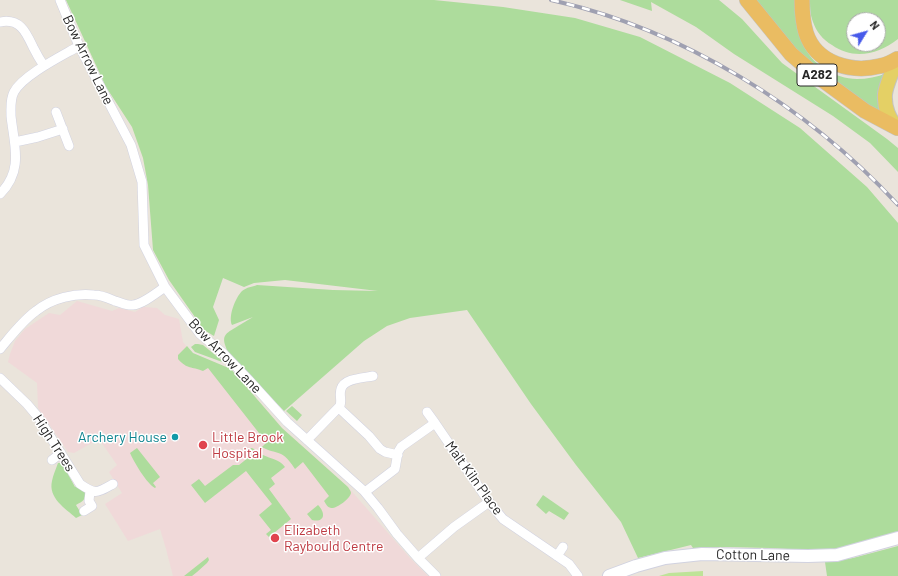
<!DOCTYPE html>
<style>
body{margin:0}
#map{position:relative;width:898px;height:576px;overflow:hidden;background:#eae4db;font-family:Barlow,sans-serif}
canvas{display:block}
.north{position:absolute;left:846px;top:12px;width:40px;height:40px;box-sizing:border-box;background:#fff;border:1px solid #a9a9a9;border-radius:50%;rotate:53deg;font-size:11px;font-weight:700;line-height:16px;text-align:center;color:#282828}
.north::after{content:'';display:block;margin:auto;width:14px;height:18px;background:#475aea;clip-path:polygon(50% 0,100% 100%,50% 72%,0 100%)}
</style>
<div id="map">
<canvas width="898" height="576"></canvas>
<div class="north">N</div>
</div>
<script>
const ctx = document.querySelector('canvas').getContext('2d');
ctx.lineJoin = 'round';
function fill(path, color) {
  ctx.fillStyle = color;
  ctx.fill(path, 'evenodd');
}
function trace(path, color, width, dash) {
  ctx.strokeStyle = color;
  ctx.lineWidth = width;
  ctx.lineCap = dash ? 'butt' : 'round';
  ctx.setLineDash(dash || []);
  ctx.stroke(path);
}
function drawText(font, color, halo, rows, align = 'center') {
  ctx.font = font + ' Barlow,sans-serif';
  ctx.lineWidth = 3;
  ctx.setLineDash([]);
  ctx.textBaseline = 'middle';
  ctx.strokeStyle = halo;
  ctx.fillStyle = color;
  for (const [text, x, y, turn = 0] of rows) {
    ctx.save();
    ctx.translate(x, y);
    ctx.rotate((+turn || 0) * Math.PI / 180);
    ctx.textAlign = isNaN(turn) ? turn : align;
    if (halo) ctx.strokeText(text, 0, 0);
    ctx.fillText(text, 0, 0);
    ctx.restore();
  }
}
fill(new Path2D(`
 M77 301 112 311 119 308 135 312 143 307 157 308 165 315 179 319 183 342 192 353 231 369 282 428 348 487 409 557 428 576H173L166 549 160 529 128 541 105 504 122 493 109 472 117 465 99 439 74 453 68 452 38 408 37 383 8 362 10 354 15 341 25 329 49 313 60 315Z`), '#f0d9d9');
fill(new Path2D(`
 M66 0H434L503 7 575 18 640 37 730 83 800 128 867 187 898 223V533L863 543 824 551 770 548 727 547 693 548 691 545 638 558 621 522 576 465 531 404 467 310 410 318 387 326 364 341 284 411 228 352C220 335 225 334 238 326 243 323 248 320 253 317L232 325C228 317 235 298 242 291 247 287 252 287 257 285L333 290 378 291 285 280 254 283 244 287 223 278 213 307 219 320 214 336 204 330 169 280 153 250 148 185 143 158 132 127 106 87Z
 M620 0H719L742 19 782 63 887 139 898 148V172L870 143 833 116 734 54 696 27 651 2 652 11Z
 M754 0H797C798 10 799 21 801 31 801 35 801 39 803 43 810 64 835 79 857 79 867 79 877 77 887 73L881 114 811 64 794 48Z
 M810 0H898V39C878 55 853 60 832 45 823 40 816 31 813 22 810 14 810 7 810 0ZM854 20H878V44H854Z
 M195 344H198L203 345 225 363 195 352 191 347Z
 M187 346 193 353 231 369 282 428 348 487C349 489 351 491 351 493 350 499 336 509 331 508 327 507 326 504 324 501L329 496 303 462 295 469C291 463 287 457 281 454 274 451 268 451 262 447L266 443V442L208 368 203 371C191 366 188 370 178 359V355Z
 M292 406 302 415 297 421 286 411Z
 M137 448 160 477 153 483 156 487 155 488C147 484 134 462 130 453Z
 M250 448H252C256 450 259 454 263 455 271 459 279 459 285 467L271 478 275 484 269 489 291 519 269 537 266 534 271 530 259 515 272 504 246 471 205 503 191 485 199 479 205 486 233 465H239L254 453Z
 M58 463H60L63 465 75 487 77 486 85 491C86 500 83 501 76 505L82 515 76 518C65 508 48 498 52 481 53 475 56 469 58 463Z
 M543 495 569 513 564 520 549 511 546 514 536 505Z
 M318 505C326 513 325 523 312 520L307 514Z
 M898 546V576H827L825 562 853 558Z
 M208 557 209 560 207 563 197 572 192 576H184Z`), '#addc9c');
fill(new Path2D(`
 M703 571V576H659L669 573Z`), '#bee398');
const minor = new Path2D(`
 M60 0 79 46 131 145 142 182 144 245 165 287 200 334 223 353 249 380 287 422 364 491 378 508 397 534 418 558 436 576
 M0 22C20 18 26 32 33 47 36 53 40 60 44 66
 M56 112 69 146
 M15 142 38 137 63 129
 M0 194C24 170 14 145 11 116 11 108 10 99 14 92 23 75 62 56 79 46
 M0 349C11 336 22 321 36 311 52 298 75 293 94 295 102 295 108 298 115 301 120 302 127 306 133 305 143 304 156 293 165 287
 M0 378 27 404 38 417 80 484C96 495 97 493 113 484
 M339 408 369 436 380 449 385 452 398 455
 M427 412 435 423
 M307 440 340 406C342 400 339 395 341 389 344 378 364 378 373 376
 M52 460 61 453
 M365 492 395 469 398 452 401 447 435 423 489 502 503 519 569 564 578 576
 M84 511 92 506 89 501 90 491
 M557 556 563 547
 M418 558 454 527 489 502`);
const secondary = new Path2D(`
 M609 576 636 566 665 558 702 554 808 556 837 555 898 538`);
const primary = new Path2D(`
 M898 59C894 66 886 86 885 94 884 107 889 120 898 128`);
const trunk = new Path2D(`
 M747 0 791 54 813 73 865 111 897 128
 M802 0C802 11 803 23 806 33 816 64 852 73 880 66 886 65 892 62 897 59`);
trace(minor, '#d1d2e0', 10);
trace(secondary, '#d1d2e0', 14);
trace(primary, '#c3c3c3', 16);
trace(trunk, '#c3c3c3', 16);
trace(minor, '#fff', 9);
trace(secondary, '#fff', 12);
trace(primary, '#e4d065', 14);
trace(trunk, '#eabc62', 15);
const rail = new Path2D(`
 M551 0C682 29 808 107 898 205`);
trace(rail, '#9fa0b1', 4);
trace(rail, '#fff', 2.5, [8]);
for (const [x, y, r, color] of [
 [175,437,4,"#0f9aa8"],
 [203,445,5,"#e0444e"],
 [275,538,5,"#e0444e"]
]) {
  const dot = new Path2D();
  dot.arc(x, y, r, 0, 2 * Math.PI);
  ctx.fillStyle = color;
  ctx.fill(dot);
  trace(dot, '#fff', 1.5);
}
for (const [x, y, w] of [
 [817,75,40]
]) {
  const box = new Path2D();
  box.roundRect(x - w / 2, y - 11, w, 22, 3);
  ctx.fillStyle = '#fff';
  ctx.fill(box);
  trace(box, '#282828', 1);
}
drawText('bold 13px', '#282828', null, [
 ["A282",817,75]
]);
drawText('14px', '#282828', '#fff', [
 ["Bow Arrow Lane",88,60,64],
 ["Bow Arrow Lane",225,356,46],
 ["High Trees",54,443,57],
 ["Malt Kiln Place",474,478,54],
 ["Cotton Lane",753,555,1]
]);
drawText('14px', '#0d838f', '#fff', [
 ["Archery House",167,437]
], 'right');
drawText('14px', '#be3a42', '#fff', [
 ["Little Brook",212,437],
 ["Hospital",212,453],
 ["Elizabeth",284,530],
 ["Raybould Centre",284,546]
], 'left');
</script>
